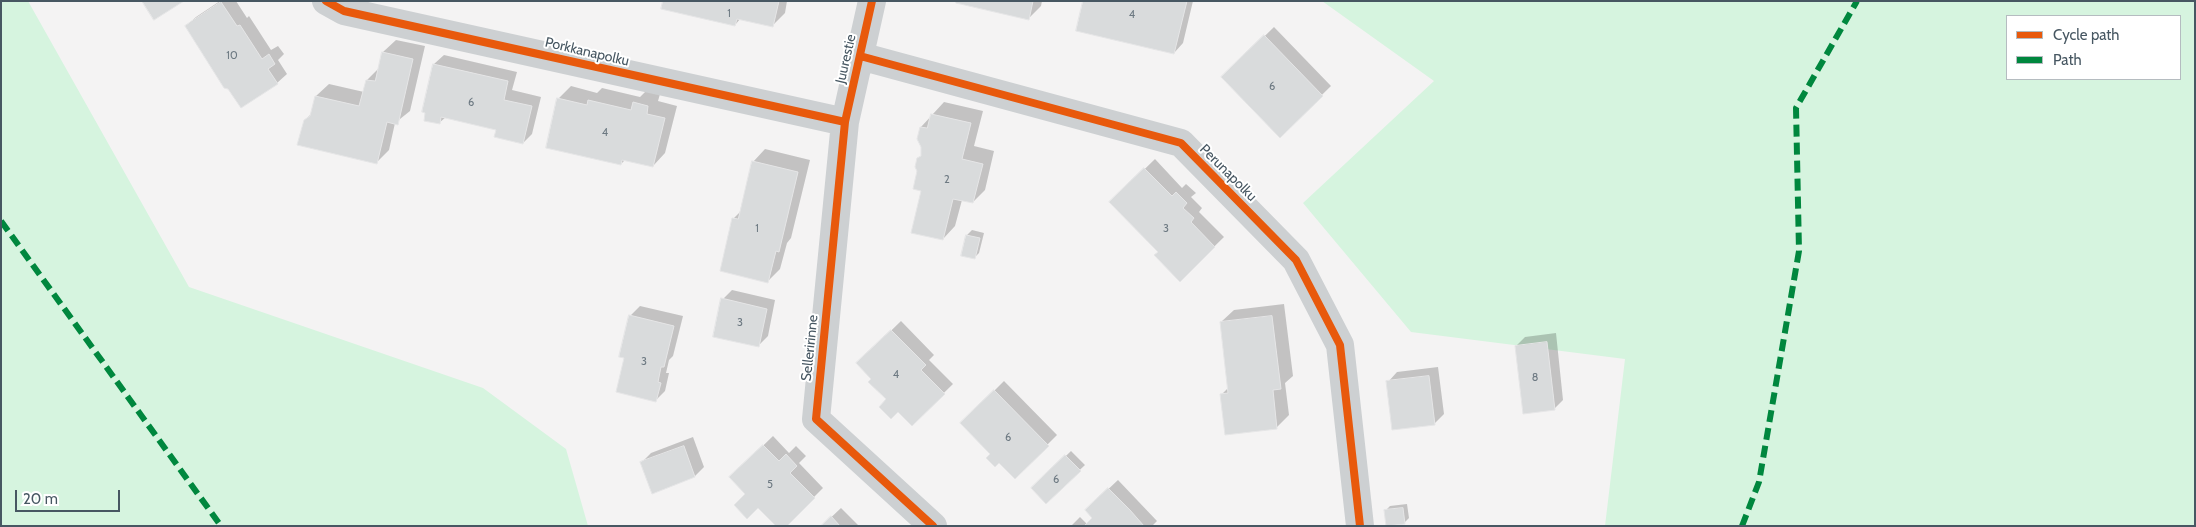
<!DOCTYPE html>
<style>
body{margin:0}
#map{position:relative;width:2196px;height:527px;overflow:hidden;background:#f4f3f3;font-family:Cabin,sans-serif}
canvas{display:block}
.frame{position:absolute;inset:0;border:2px solid #475762;pointer-events:none}
.legend{position:absolute;left:2006px;top:15px;width:175px;height:65px;box-sizing:border-box;background:#fff;border:1px solid #b5bcc0;margin:0;padding:6px 9px;list-style:none;font-size:15px;color:#475762}
.legend li{display:flex;align-items:center;gap:10px;height:25px}
.legend b{width:25px;border:1px solid #b5bcc0}
.scale{position:absolute;left:15px;top:490px;width:105px;height:22px;box-sizing:border-box;border:2px solid #475762;border-top:0;padding-left:6px;font-size:15px;line-height:18px;white-space:nowrap;color:#475762;-webkit-text-stroke:4px #fff;paint-order:stroke}
</style>
<div id="map">
<canvas width="2196" height="527"></canvas>
<div class="frame"></div>
<ul class="legend">
<li><b style="height:6px;background:#e8590c"></b>Cycle path</li>
<li><b style="height:6px;background:#00873e"></b>Path</li>
</ul>
<div class="scale">20 m</div>
</div>
<script>
const ctx = document.querySelector('canvas').getContext('2d');
ctx.lineJoin = 'round';
function fill(path, color) {
  ctx.fillStyle = color;
  ctx.fill(path, 'evenodd');
}
function trace(path, color, width, dash) {
  ctx.strokeStyle = color;
  ctx.lineWidth = width;
  ctx.lineCap = dash ? 'butt' : 'round';
  ctx.setLineDash(dash || []);
  ctx.stroke(path);
}
function drawText(font, color, halo, rows, align = 'center') {
  ctx.font = font + ' Cabin,sans-serif';
  ctx.lineWidth = 4;
  ctx.setLineDash([]);
  ctx.textBaseline = 'middle';
  ctx.strokeStyle = halo;
  ctx.fillStyle = color;
  for (const [text, x, y, turn = 0] of rows) {
    ctx.save();
    ctx.translate(x, y);
    ctx.rotate((+turn || 0) * Math.PI / 180);
    ctx.textAlign = isNaN(turn) ? turn : align;
    if (halo) ctx.strokeText(text, 0, 0);
    ctx.fillText(text, 0, 0);
    ctx.restore();
  }
}
fill(new Path2D(`
 M1 1H28L189 287 483 388 566 449 588 526H1Z
 M1322 1H2195V526H1605L1625 359 1411 332 1303 203 1434 81ZM2007 16H2180V79H2007Z`), '#d6f4df');
fill(new Path2D(`
 M220 1H236L247 18 249 16 271 50 278 46 284 54 278 60 287 74 277 83 186 26 196 17Z
 M664 1H787L785 13 772 26 741 18 735 25Z
 M958 1H1042L1041 6 1028 19Z
 M1084 1H1193L1183 43 1174 53Z
 M1274 27 1331 86 1280 136 1223 77Z
 M396 40 425 46 410 111 395 123 389 150 377 162 305 120 312 113 316 96 329 84 364 92 367 80 379 68 383 52Z
 M444 55 517 72 512 90 541 97 532 134 523 143 497 129 446 117 439 123 424 111 434 64Z
 M571 86 597 93 602 88 640 97 647 90 660 94 658 101 677 106 665 153 653 166 625 160 621 164 558 99Z
 M944 102 983 111 974 146 994 151 985 190 973 202 962 200 955 226 943 239 922 190 918 159 922 155 921 127Z
 M765 149 810 160 791 238 787 243 780 269 768 281 733 219 741 211 753 162Z
 M1155 159 1182 188 1186 184 1196 193 1191 197 1202 208 1199 212 1224 237 1180 280 1159 252 1111 202Z
 M972 230 984 233 979 253 975 257 963 255 967 235Z
 M732 290 775 300 768 336 758 346 723 299Z
 M1284 304 1293 376 1285 383 1289 415 1276 428 1222 394 1229 387 1221 322 1234 310Z
 M640 306 683 316 673 356 669 360 666 373H669L665 391 656 400 625 357 630 316Z
 M901 321 934 355 929 360 953 384 912 424 858 363Z
 M1556 333 1563 400 1554 409 1516 346 1525 337Z
 M1438 367 1444 414 1434 424 1388 382 1397 372Z
 M1004 381 1057 435 1015 477 962 423Z
 M773 436 789 453 796 446 806 456 799 463 823 488 785 526 746 494 731 477Z
 M693 437 704 467 695 476 642 462 651 453Z
 M1071 451 1085 465 1046 502 1033 488Z
 M1118 480 1157 521 1152 526H1071L1080 517 1087 524 1094 518 1086 510Z
 M1407 504 1409 518 1404 523 1385 511 1390 506Z
 M841 508 859 526H822Z`), '#0003');
const building = new Path2D(`
 M142 1H184L154 20Z
 M663 1H779L773 27 737 19 735 26 661 9Z
 M956 1H1033L1029 20 956 3Z
 M1083 1H1187L1174 54 1076 31Z
 M221 2 237 26 240 25 262 59 269 54 275 64 268 69 278 84 241 108 228 89 224 88 185 26Z
 M1264 35 1323 96 1280 138 1221 77Z
 M382 52 413 59 398 125 387 122 377 164 297 145 304 120 310 116 315 96 359 106 366 80 375 81Z
 M433 64 508 81 504 100 532 106 523 144 494 137 496 130 441 117 440 124 424 121 425 113 422 112Z
 M557 98 587 105 588 100 631 110 633 102 648 106 647 114 665 118 653 167 622 160 621 165 546 148Z
 M931 114 971 123 962 159 983 164 973 203 953 199 943 240 911 233 921 191 913 189 917 171 915 167 917 158 921 156V147L917 139 920 127 927 128Z
 M752 161 798 172 779 252 776 251 768 283 720 271 732 218 738 219Z
 M1144 168 1172 196 1176 192 1187 203 1183 208 1194 218 1191 222 1215 247 1180 282 1154 255 1158 252 1109 202Z
 M966 235 980 238 975 259 961 256Z
 M721 298 767 309 759 347 713 337Z
 M629 315 674 326 664 367H661L658 382 661 383 656 402 616 392 624 358 619 357Z
 M1272 316 1281 389 1273 390 1277 429 1225 435 1220 394 1228 393 1220 322Z
 M891 330 926 365 921 370 945 394 912 426 898 412 891 419 879 407 886 399 868 382 871 379 856 363Z
 M1547 342 1555 410 1523 414 1515 346Z
 M1429 376 1435 425 1392 430 1386 381Z
 M994 390 1049 446 1015 479 999 463 995 467 986 458 990 454 960 423Z
 M763 445 779 461 786 454 797 466 790 473 815 498 787 526H776L758 508 747 519 734 505 745 494 729 477Z
 M684 446 695 477 652 494 640 462Z
 M1065 455 1081 471 1046 504 1031 488Z
 M1108 488 1130 510 1144 526H1084L1092 518 1085 510Z
 M1403 508 1405 524 1386 526 1384 510Z
 M831 516 840 526H821Z`);
fill(building, '#d9dbdc');
trace(building, '#e5e5e6', 1);
trace(new Path2D(`
 M326 1 344 11 845 122
 M872 1 845 122 816 419 933 526
 M860 56 1181 143 1296 260 1340 345 1360 526`), '#cdd0d2', 28);
trace(new Path2D(`
 M1 221 221 526
 M1742 526 1759 482 1799 251 1796 108 1857 1`), '#00873e', 6, [12, 6]);
trace(new Path2D(`
 M326 1 344 11 845 122
 M872 1 845 122 816 419 933 526
 M860 56 1181 143 1296 260 1340 345 1360 526`), '#e8590c', 8);
drawText('11px', '#6d7982', null, [
 ["1",729,14],
 ["4",1132,15],
 ["10",232,56],
 ["6",1272,87],
 ["6",471,103],
 ["4",605,133],
 ["2",947,180],
 ["1",757,229],
 ["3",1166,229],
 ["3",740,323],
 ["3",644,362],
 ["4",896,375],
 ["8",1535,378],
 ["6",1008,438],
 ["6",1056,480],
 ["5",770,485]
]);
drawText('14px', '#475762', '#fff', [
 ["Porkkanapolku",587,52,13],
 ["Juurestie",846,59,-77],
 ["Perunapolku",1228,173,45],
 ["Selleririnne",810,348,-84]
]);
</script>
